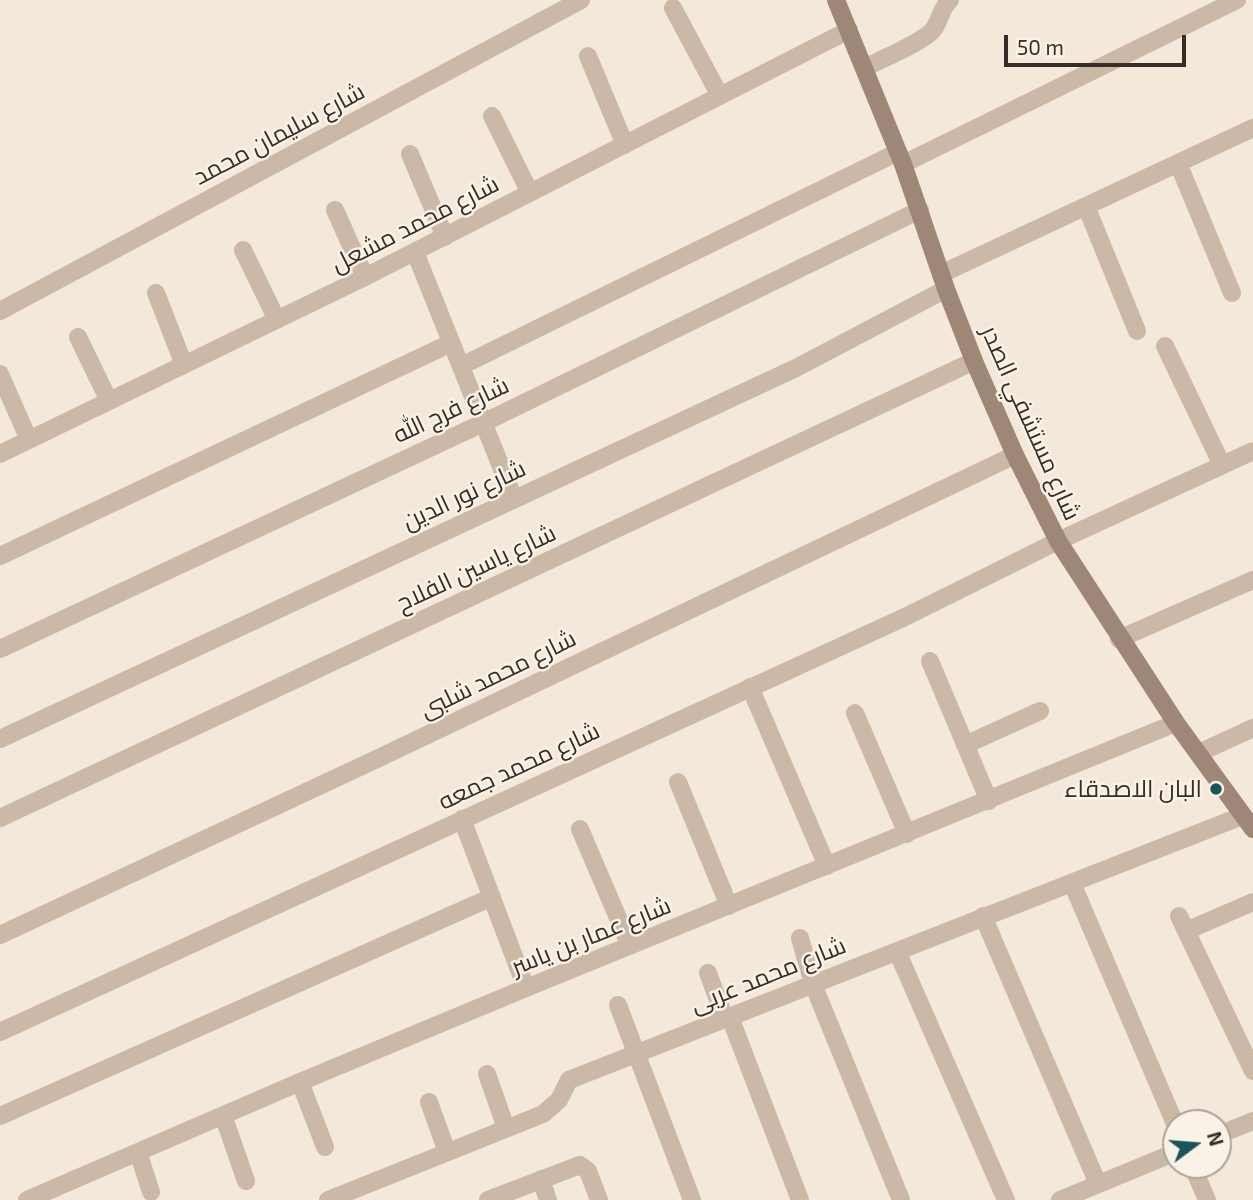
<!DOCTYPE html>
<meta charset="utf-8">
<style>
body{margin:0}
#map{position:relative;width:1253px;height:1200px;overflow:hidden;background:#f3e8da;font-family:"Exo 2",sans-serif}
canvas{display:block}
.north{position:absolute;left:1162px;top:1109px;width:70px;height:70px;box-sizing:border-box;background:#faf2e7;border:2px solid #aca39a;border-radius:50%;rotate:74deg;font-size:19px;font-weight:700;line-height:28px;text-align:center;color:#372c27}
.north::after{content:'';display:block;margin:auto;width:24px;height:32px;background:#1b545a;clip-path:polygon(50% 0,100% 100%,50% 72%,0 100%)}
.scale{position:absolute;left:1004px;top:35px;width:182px;height:32px;box-sizing:border-box;border:4px solid #372c27;border-top:0;padding-left:9px;font-size:21px;line-height:24px;white-space:nowrap;color:#372c27;-webkit-text-stroke:5px #faf2e7;paint-order:stroke}
</style>
<div id="map">
<canvas width="1253" height="1200"></canvas>
<div class="north">N</div>
<div class="scale">50 m</div>
</div>
<script>
const ctx = document.querySelector('canvas').getContext('2d');
ctx.lineJoin = 'round';
function trace(path, color, width, dash) {
  ctx.strokeStyle = color;
  ctx.lineWidth = width;
  ctx.lineCap = dash ? 'butt' : 'round';
  ctx.setLineDash(dash || []);
  ctx.stroke(path);
}
function drawText(font, color, halo, rows, align = 'center') {
  ctx.font = font + ' "Exo 2",Cairo,sans-serif';
  ctx.lineWidth = 5;
  ctx.setLineDash([]);
  ctx.textBaseline = 'middle';
  ctx.strokeStyle = halo;
  ctx.fillStyle = color;
  for (const [text, x, y, turn = 0] of rows) {
    ctx.save();
    ctx.translate(x, y);
    ctx.rotate((+turn || 0) * Math.PI / 180);
    ctx.textAlign = isNaN(turn) ? turn : align;
    if (halo) ctx.strokeText(text, 0, 0);
    ctx.fillText(text, 0, 0);
    ctx.restore();
  }
}
trace(new Path2D(`
 M673 8 720 96
 M588 56 625 145
 M865 68C885 57 913 47 930 33 941 24 939 9 950 0
 M492 116 530 193
 M410 154 445 237
 M1178 163 1232 293
 M903 164 1237 0
 M1086 206 1137 331
 M335 210 365 277
 M243 250 277 320
 M415 252 514 499
 M941 274 1253 128
 M156 293 184 365
 M0 311 581 0
 M78 337 109 401
 M1165 346 1222 465
 M461 366 898 152
 M0 374 29 440
 M0 454 365 277 849 30
 M0 556 451 343
 M1119 639 1253 580
 M0 649 483 423 920 210
 M930 661 989 801
 M750 687 827 866
 M855 713 907 834
 M0 739 796 368 946 289
 M965 745 1040 711
 M1199 753 1253 728
 M678 782 729 906
 M0 818 974 361
 M462 819 526 988
 M580 829 630 946
 M1072 883 1176 1126
 M983 916 1098 1184
 M1179 916 1253 1071
 M1186 931 1253 902
 M0 935 381 757 1015 455
 M800 938 813 984 901 1200
 M897 951 1006 1200
 M708 973 725 1019
 M618 1005 692 1200
 M730 1017 800 1200
 M0 1032 905 617 1058 541 1253 451
 M487 1074 506 1128
 M300 1082 325 1147
 M429 1102 447 1152
 M223 1115 246 1181
 M0 1116 492 897
 M1218 1135 1253 1121
 M138 1152 151 1192
 M1192 1165 1207 1200
 M541 1179 548 1200
 M27 1200 300 1082 526 988 1176 723
 M328 1200 543 1114 559 1100 569 1080 1242 816
 M488 1200 580 1165 588 1171 599 1200
 M1060 1200 1176 1152`), '#cbb8a6', 18);
trace(new Path2D(`
 M836 0 903 164 946 289 974 361 1015 455 1058 541 1176 723 1253 829`), '#9f8777', 18);
for (const [x, y, r, color] of [
 [1216,789,7,"#1b545a"]
]) {
  const dot = new Path2D();
  dot.arc(x, y, r, 0, 2 * Math.PI);
  ctx.fillStyle = color;
  ctx.fill(dot);
  trace(dot, '#faf2e7', 2.5);
}
drawText('24px', '#372c27', '#faf2e7', [
 ["شارع سليمان محمد",279,134,-28],
 ["شارع محمد مشعل",415,224,-27],
 ["شارع فرج الله",451,410,-25],
 ["شارع مستشفي الصدر",1031,423,66],
 ["شارع نور الدين",464,495,-25],
 ["شارع ياسين الفلاح",476,568,-25],
 ["شارع محمد شلبى",498,674,-26],
 ["شارع محمد جمعه",519,766,-25],
 ["شارع عمار بن ياسر",591,936,-22],
 ["شارع محمد عربى",768,975,-22]
]);
drawText('24px', '#372c27', '#faf2e7', [
 ["البان الاصدقاء",1202,789]
], 'right');
</script>
